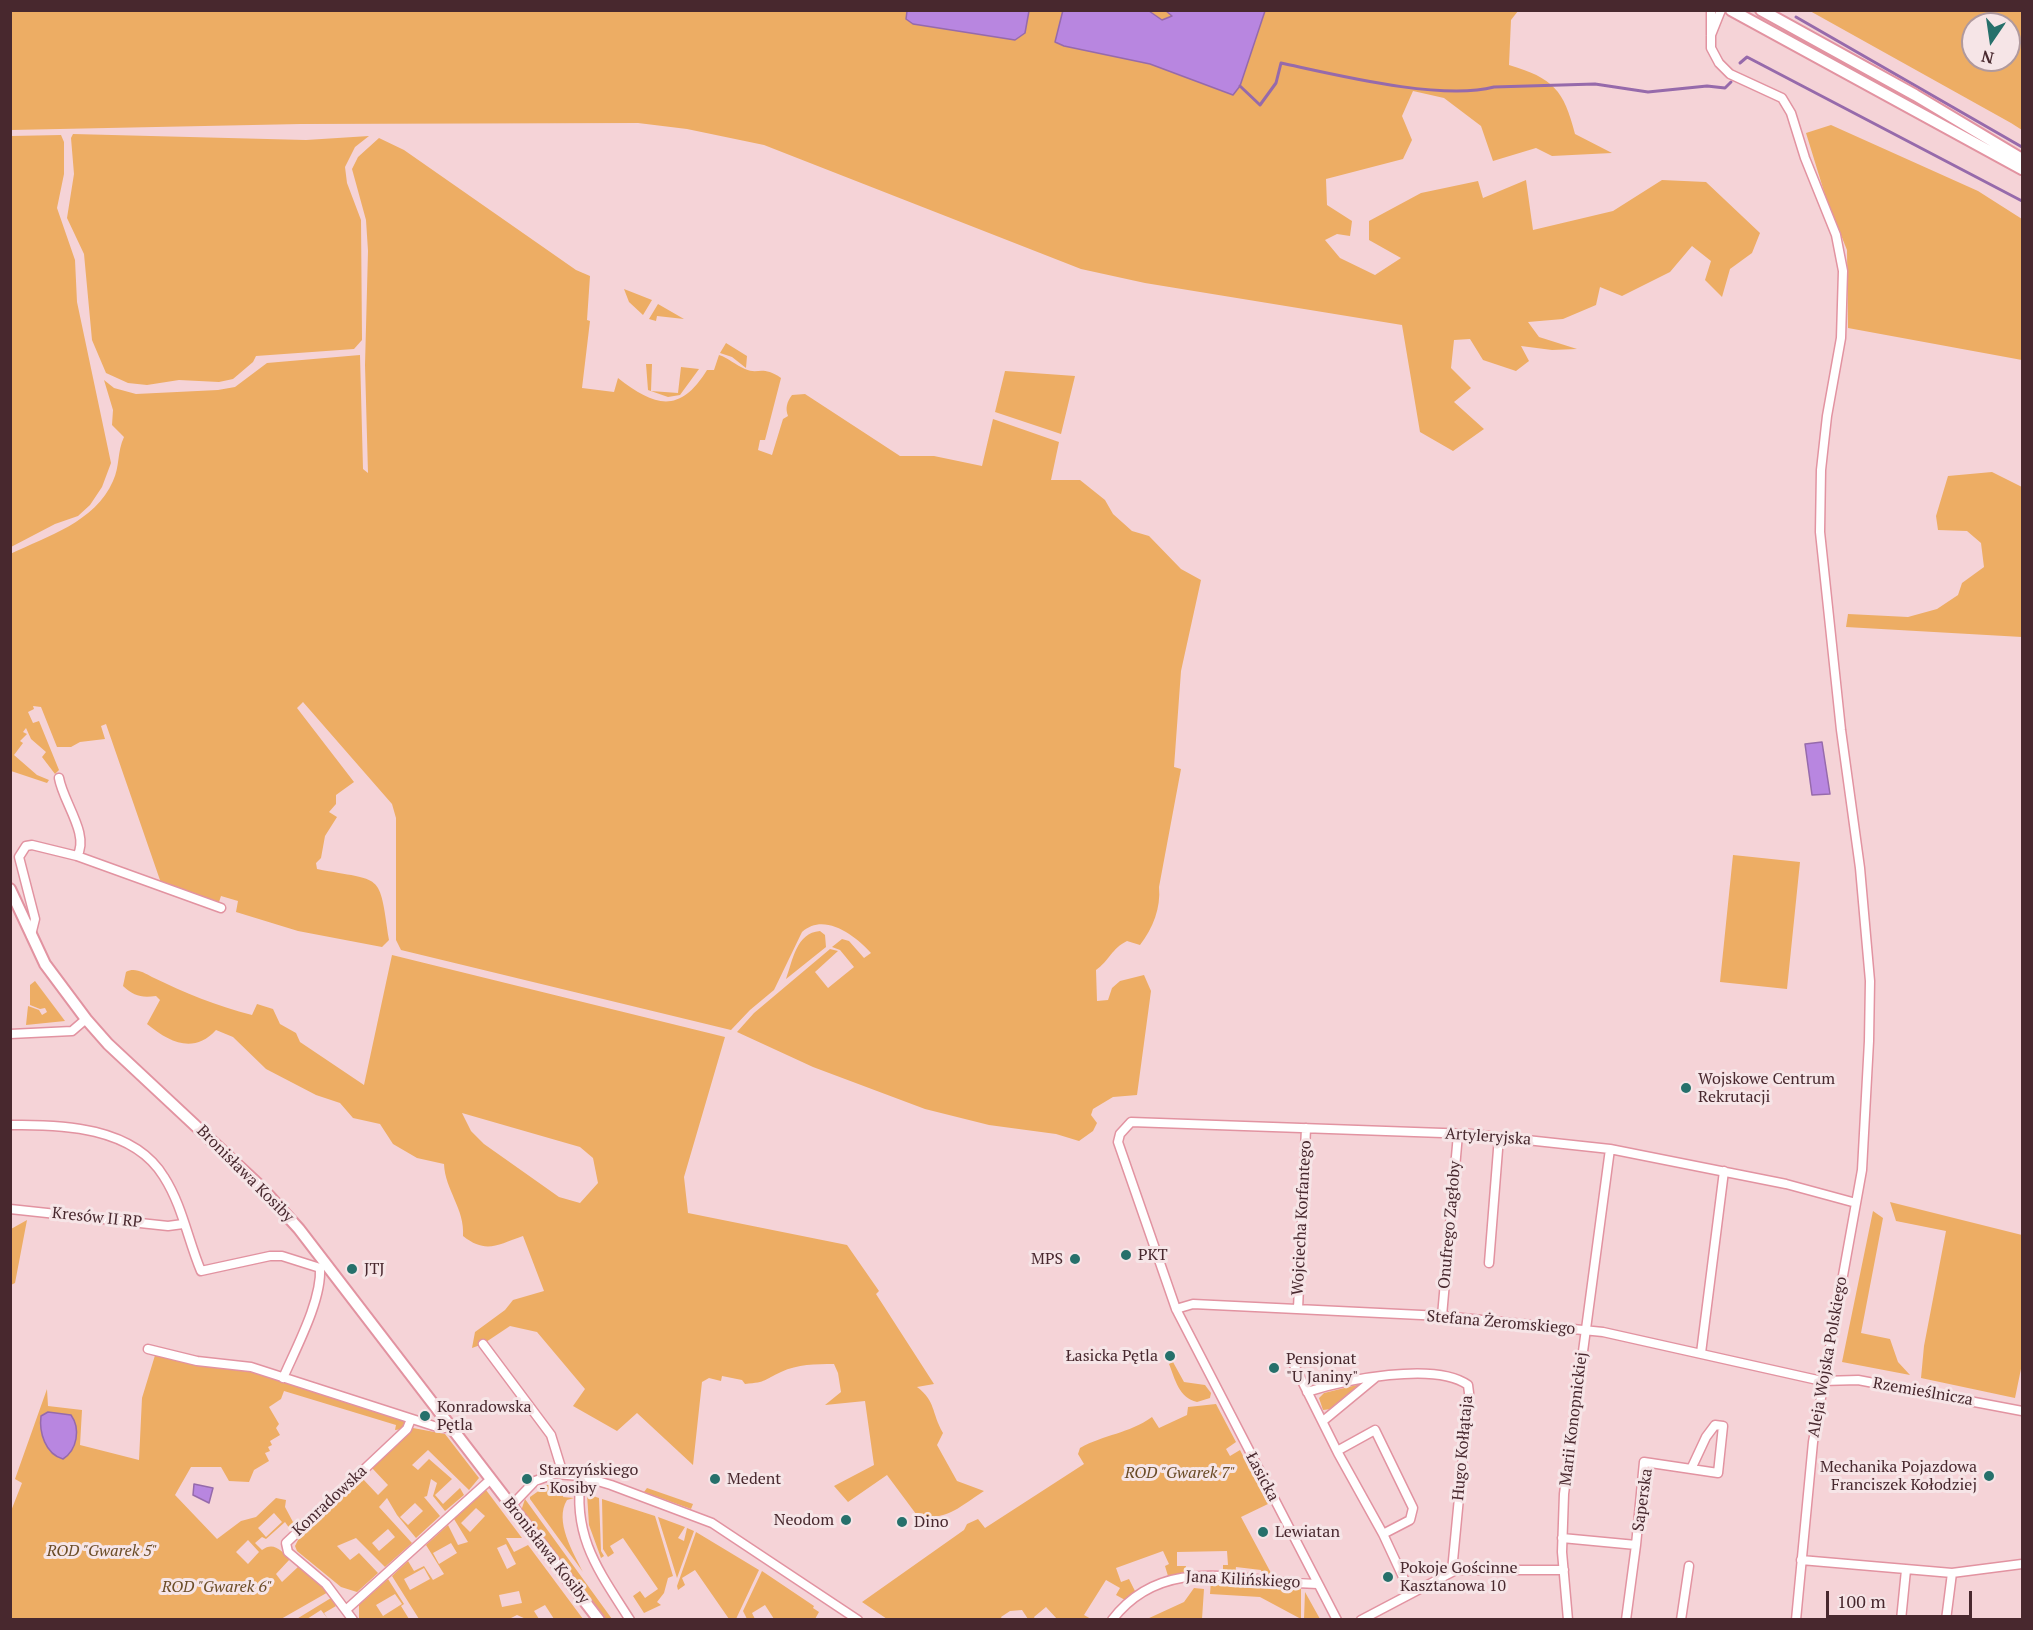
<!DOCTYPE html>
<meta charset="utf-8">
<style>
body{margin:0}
#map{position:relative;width:2033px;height:1630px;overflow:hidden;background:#f5d3d7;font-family:"PT Serif",serif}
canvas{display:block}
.frame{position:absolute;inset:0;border:12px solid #48282e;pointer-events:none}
.north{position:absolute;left:1961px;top:12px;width:60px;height:60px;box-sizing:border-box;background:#f6e5e7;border:2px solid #b0999d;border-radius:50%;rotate:193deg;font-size:16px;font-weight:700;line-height:24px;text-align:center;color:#48282e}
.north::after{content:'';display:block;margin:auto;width:21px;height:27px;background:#26706b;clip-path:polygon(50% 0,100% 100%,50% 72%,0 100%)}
.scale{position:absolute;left:1826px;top:1591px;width:146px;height:27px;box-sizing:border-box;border:3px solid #48282e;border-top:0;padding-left:8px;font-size:18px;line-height:21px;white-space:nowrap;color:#48282e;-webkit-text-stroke:4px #f6e5e7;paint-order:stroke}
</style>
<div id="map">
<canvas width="2033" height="1630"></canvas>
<div class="frame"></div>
<div class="north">N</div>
<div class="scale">100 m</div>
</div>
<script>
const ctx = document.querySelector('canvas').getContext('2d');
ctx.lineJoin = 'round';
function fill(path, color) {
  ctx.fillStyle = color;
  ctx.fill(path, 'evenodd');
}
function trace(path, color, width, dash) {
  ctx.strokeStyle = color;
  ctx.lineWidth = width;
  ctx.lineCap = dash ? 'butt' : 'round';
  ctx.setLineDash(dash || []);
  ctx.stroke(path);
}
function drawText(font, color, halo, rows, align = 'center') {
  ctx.font = font + ' "PT Serif",serif';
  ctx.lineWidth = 6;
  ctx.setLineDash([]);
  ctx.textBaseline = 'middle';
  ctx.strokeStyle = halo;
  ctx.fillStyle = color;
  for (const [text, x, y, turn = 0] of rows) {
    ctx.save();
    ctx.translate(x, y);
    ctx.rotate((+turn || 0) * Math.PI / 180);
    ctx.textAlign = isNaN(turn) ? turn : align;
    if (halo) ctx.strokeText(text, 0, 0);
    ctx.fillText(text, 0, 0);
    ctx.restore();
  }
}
fill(new Path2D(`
 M10 11H1518L1511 20 1509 65C1553 78 1564 90 1575 134L1612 153 1552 156 1536 148 1493 161 1481 126 1444 98 1413 91 1402 116 1412 140 1403 159 1326 179 1327 205 1352 221 1350 236 1337 234 1325 240 1340 258 1375 275 1401 258 1369 240V221L1421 193 1478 181 1483 198 1526 180 1533 230 1613 211 1662 180 1706 182 1760 233 1752 253 1730 269 1722 297 1705 280 1711 261 1692 246 1670 272 1622 296 1600 287 1596 305 1563 319 1528 322 1539 337 1577 349 1552 350 1521 346 1529 361 1516 371 1483 360 1470 339 1454 340 1451 368 1471 388 1454 402 1484 429 1453 451 1420 432 1402 325 1145 283 1081 269 764 145 687 129 638 123 301 124 11 130Z
 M1810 11H2022V130L2011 123ZM1973 24H2009V60H1973Z
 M1831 125 1978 191 2022 219V360L1848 328 1847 250 1826 198 1806 133Z
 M73 134 306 140 369 136 355 147 345 167 347 183 361 220 362 340 354 349 256 356 253 362 233 379 219 382 179 380 147 385 128 383 106 373 92 340 84 254 67 218 74 174 71 138Z
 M61 135 64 142V174L57 208 75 260 77 302 111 463 102 487 90 505 78 516 55 524 11 547V136Z
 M379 138 404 150 576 270 590 276 587 320 590 321 582 388 614 392 618 378C655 407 680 414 707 370H714L719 355C729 358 735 365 745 369 758 375 762 365 781 378L765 440H760L758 450 772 455 783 419 788 416C785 408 787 402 792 395L805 394 900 456H934L982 466 993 419 1059 442 1051 480H1080L1105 500 1113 514 1132 531 1149 536 1181 569 1201 580 1181 671 1174 767 1181 769 1159 887C1161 908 1153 928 1140 945L1127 941C1112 948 1109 961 1096 970L1097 1001 1108 1000 1112 988 1120 981 1144 975 1151 991 1137 1095 1113 1097 1093 1109 1091 1115 1097 1123 1093 1131 1079 1141 1056 1134 989 1125 925 1109 813 1067 737 1032 754 1013 830 949 838 951 815 972 828 988 854 967 840 950 832 947 842 939 849 941 864 958 871 953C855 935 824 912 802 932L774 990 750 1010 731 1030 401 950 396 940V818L392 804 303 702 297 708 354 782 336 795V804L329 812 337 817 325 836 321 858 316 863 317 869C383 882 379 870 389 940L382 947 298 931 236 912 238 901 221 896 218 905 161 883 106 724 101 726 105 739 80 742 71 747H57L41 707 33 706 34 709 28 712 33 723 39 721 59 770 55 774 42 757 46 752 31 739 26 728 23 732 27 734 20 741 23 743 14 755 37 775 49 780 47 783 11 771 10 554C48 536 95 522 113 481 120 466 117 452 124 437L112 425 113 410 104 380 114 388 136 394 218 390 235 387 267 363 360 355 363 469 368 473 365 365 368 251 366 220 352 169 358 157Z
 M624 289 652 300 643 315 629 302Z
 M658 304 684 319 657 316 656 321 649 319Z
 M726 343 747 356 746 368 732 357 720 353Z
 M646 364H652L651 391 678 393 681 367 699 369 680 395 668 397 648 390Z
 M1005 371 1075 376 1061 434 995 412Z
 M1992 472 2022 487V637L1846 627 1848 614 1908 617 1937 609 1958 595 1962 583 1984 567 1981 543 1967 531 1938 530 1936 516 1948 476Z
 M1733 855 1800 862 1787 989 1720 982Z
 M820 931 825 935 826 947 786 979C793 960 796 933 820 931Z
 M392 955 725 1037 684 1177 688 1213 847 1245 879 1291 876 1294 934 1384 917 1387C936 1401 931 1412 943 1433L937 1445 957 1481 984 1491C959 1507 951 1518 919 1518L887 1475 848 1502 834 1486 874 1465 865 1401 825 1405 841 1392 838 1373 834 1364C815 1364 798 1364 781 1372 763 1380 768 1382 745 1384L742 1380 722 1376 721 1381 709 1378 702 1382 693 1465 637 1413 617 1431 573 1406 585 1389 537 1332 510 1326 483 1344 472 1348 475 1332 505 1310 513 1300 544 1291 523 1236C497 1245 486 1254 463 1236 465 1209 445 1190 444 1164L417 1158 393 1144 380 1124 353 1118 340 1103 316 1095 266 1069 233 1037 216 1030C194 1054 170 1043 147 1024L160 1000 156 996C141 998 134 996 123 986L126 972C135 967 144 973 152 977 185 993 217 1006 252 1015L257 1004 273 1009 280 1024 296 1033 300 1042 364 1085ZM462 1113 580 1147 593 1158 598 1183 580 1203 559 1197 484 1144 471 1131Z
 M35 981 65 1021 26 1025 28 1006 39 1010 42 1015 47 1012 45 1008 40 1009 30 1005V985Z
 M1890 1202 2022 1235V1364L2015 1398 1921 1378 1924 1346 1946 1231 1896 1221Z
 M1873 1211 1883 1218 1861 1333 1890 1339 1898 1362 1910 1375 1842 1362Z
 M27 1220 15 1283 11 1285V1229Z
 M156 1352 251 1369 405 1421 403 1429 395 1430 396 1425 284 1391 281 1399 269 1407 279 1424 276 1428 280 1435 270 1441 272 1445 268 1447 270 1451 265 1453 269 1461 254 1470 249 1482 229 1481 221 1467H191L175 1495 217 1539 241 1521 256 1517 276 1498 286 1500 285 1507 293 1522 301 1519V1526L292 1532 285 1522 266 1539 262 1537 255 1543 262 1550C274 1541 281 1551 290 1559L276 1574 282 1582 299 1566 330 1591 281 1619 11 1620V1511L22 1483 15 1479 47 1389 48 1406 82 1410 80 1445 139 1460 142 1398ZM274 1513 282 1522 266 1537 258 1528ZM248 1540 259 1552 248 1564 236 1552Z
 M1173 1362 1184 1382 1205 1385 1211 1393 1210 1398 1197 1402C1179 1398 1175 1379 1169 1364Z
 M1361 1384 1331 1409 1323 1410 1319 1398 1324 1393Z
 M1216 1404 1236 1442 1226 1449 1230 1456 1240 1450 1268 1504 1241 1517 1271 1573 1262 1576 1261 1570 1236 1567 1235 1575 1223 1573V1565H1228L1227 1551 1177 1552V1566H1186L1185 1572 1168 1576 1165 1566 1169 1564 1163 1551 1116 1568 1121 1582 1129 1579 1135 1591 1125 1600 1116 1595 1120 1588 1106 1580 1084 1615 1091 1619H1057L1046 1607 1034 1617 1035 1619H1028L1022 1610 1010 1611 1001 1617 1002 1619H887L862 1602 964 1530 967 1524 978 1519 985 1528 1084 1464 1078 1454 1080 1448C1105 1434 1128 1434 1152 1417L1159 1428 1187 1415 1188 1407Z
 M413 1428 445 1434 479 1478 469 1490 428 1450 412 1465 418 1470 429 1459 452 1479 435 1495 443 1504 460 1488 464 1495 445 1511 433 1496 437 1483 431 1479 427 1496 424 1497 440 1516 416 1538 397 1515 387 1498 379 1507 412 1543 385 1567 356 1538 337 1546 350 1560 359 1553 378 1573 357 1592 341 1587 297 1551 295 1546 298 1540 362 1478 378 1495 388 1485 372 1468ZM415 1503 423 1511 408 1525 400 1517ZM388 1529 395 1537 379 1551 372 1543Z
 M565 1483 563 1497 574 1498 567 1500C554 1521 573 1552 583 1572L530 1499V1497L547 1485Z
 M647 1488 693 1504 691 1509 644 1492Z
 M486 1490 522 1538H506L514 1552 528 1545 583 1619H554L545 1605 534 1611 539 1619H526L517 1615 507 1620 419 1619 392 1576 408 1561 414 1571 424 1566 433 1580 444 1574 426 1545 448 1525 458 1545 468 1542 454 1519ZM476 1508 485 1516 470 1532 461 1523ZM451 1543 457 1553 439 1564 433 1553ZM506 1544 516 1564 507 1569 497 1548ZM424 1568 430 1579 410 1590 404 1579ZM519 1591 522 1603 502 1607 499 1595Z
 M587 1494 599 1498 601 1551 604 1556 601 1558 589 1525Z
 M525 1499 612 1619H604L521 1511Z
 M602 1499 655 1516 673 1576 668 1578 664 1593 657 1602 661 1605 644 1613 633 1596 640 1591 645 1598 658 1589 623 1538 610 1546 614 1553 608 1557 603 1549Z
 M658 1517 685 1527 678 1538 684 1541 687 1528 694 1531 677 1578Z
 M696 1532 759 1570 736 1619H729L695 1570 682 1578 685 1585 678 1590 677 1586Z
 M762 1571 814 1606 813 1608 819 1612 815 1619H774L765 1605 752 1613 755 1619H747L743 1611Z
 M388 1579 404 1604 401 1606 409 1619H359V1605ZM395 1594 402 1604 383 1616 376 1605Z
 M1211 1581 1301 1589V1619L1260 1597 1210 1594Z
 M1194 1588 1204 1589 1202 1619H1147L1184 1602Z
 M1305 1592 1320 1619H1304Z
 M331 1598 336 1606 324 1613 328 1619 321 1610 307 1619 295 1620Z`), '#edad64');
const water = new Path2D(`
 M1063 10 1149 11 1162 20 1172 16 1166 11H1265L1240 86 1233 95 1150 64 1064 46 1055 42Z
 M907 11V10L1029 11 1025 33 1015 40 913 24 906 19Z
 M1822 742 1830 794 1812 795 1805 744Z
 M48 1412 71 1415C81 1429 77 1450 63 1459 45 1454 39 1432 41 1416Z
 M194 1484 213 1488 209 1503 193 1495Z`);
fill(water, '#b886e0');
trace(water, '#966aab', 1.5);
trace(new Path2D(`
 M1796 17 2022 147
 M1740 63 1747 57 2022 201
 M1240 86 1260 105 1276 83 1281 63C1337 75 1441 101 1494 87L1595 84 1648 92 1707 86 1725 88 1731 82`), '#966aab', 3);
const minor = new Path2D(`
 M1711 10V48L1719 63 1730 74 1782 98 1791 113 1805 158 1836 235 1843 271 1841 338 1827 416 1821 470 1820 532 1841 730 1860 868 1870 981 1869 1041 1862 1170 1813 1442 1796 1620
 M1711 35 1721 10
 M59 778C63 802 90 835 77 856
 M31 935 35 919 19 857 26 846 32 845 77 856 221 908
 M10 1034 72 1031 86 1019
 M10 1125C62 1124 134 1127 164 1177 182 1205 188 1240 201 1271L270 1256H282L320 1268
 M10 1209 168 1226 183 1224
 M1489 1263 1499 1137
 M1176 1309 1193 1304 1442 1316 1603 1332 1822 1381 1858 1380 2022 1411
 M1298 1309 1306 1128
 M1442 1316 1458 1134
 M483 1344 551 1435 563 1474
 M148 1349 197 1361 251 1367 437 1427 444 1428 451 1424
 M1701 1353 1724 1171
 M1291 1359 1338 1453 1383 1534 1410 1592
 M283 1378C296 1348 322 1300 320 1268
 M1307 1392C1344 1380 1435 1361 1468 1385L1469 1393 1452 1571
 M1323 1421 1375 1378
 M1337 1451 1375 1430 1413 1508 1410 1520 1383 1534
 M581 1476C572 1537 599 1571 630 1620
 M512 1505 535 1481 554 1474 581 1476 611 1485 712 1523 858 1620
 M1562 1538 1636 1545 1626 1620
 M1636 1545 1644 1462 1718 1473 1723 1426 1715 1425 1706 1437 1692 1467
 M1801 1560 1952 1573 2022 1564
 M347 1609 491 1479
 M353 1620 326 1584 288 1552 286 1543 407 1429 411 1419
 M1112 1620C1165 1551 1244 1583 1317 1584
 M1337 1620 1176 1309 1118 1142 1120 1134 1131 1122 1471 1134 1610 1149 1786 1184 1856 1203
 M1361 1620 1456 1570H1564
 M1568 1620 1562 1552 1564 1494 1610 1149
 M1681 1620 1689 1566
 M1901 1620 1906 1570
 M1946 1620 1952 1573`);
const tertiary = new Path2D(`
 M10 889 45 964 86 1019 108 1044 260 1186 299 1229 599 1620`);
const secondary = new Path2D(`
 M1731 10 2022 169
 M1761 10 1915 95 2022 159`);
trace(minor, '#e293a1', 11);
trace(tertiary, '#e293a1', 14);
trace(secondary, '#e293a1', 14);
trace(minor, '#fff', 8);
trace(tertiary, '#fff', 10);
trace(secondary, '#fff', 10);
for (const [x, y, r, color] of [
 [1686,1088,6,"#26706b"],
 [1126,1255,6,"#26706b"],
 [1075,1259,6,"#26706b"],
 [352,1269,6,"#26706b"],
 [1170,1356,6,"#26706b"],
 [1274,1368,6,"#26706b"],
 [425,1416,6,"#26706b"],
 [1989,1476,6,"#26706b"],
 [527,1479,6,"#26706b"],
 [715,1479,6,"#26706b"],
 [846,1520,6,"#26706b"],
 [902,1522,6,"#26706b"],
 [1263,1532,6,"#26706b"],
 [1388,1577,6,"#26706b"]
]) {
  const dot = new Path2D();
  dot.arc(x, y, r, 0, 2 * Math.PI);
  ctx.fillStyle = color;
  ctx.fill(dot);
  trace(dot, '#f6e5e7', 2);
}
drawText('16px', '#48282e', '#f6e5e7', [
 ["Wojskowe Centrum",1698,1079],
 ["Rekrutacji",1698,1097],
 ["PKT",1138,1255],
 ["MPS",1063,1259,"right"],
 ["JTJ",364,1269],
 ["Łasicka Pętla",1158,1356,"right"],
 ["Pensjonat",1286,1359],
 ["\"U Janiny\"",1286,1377],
 ["Konradowska",437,1407],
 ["Pętla",437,1425],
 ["Mechanika Pojazdowa",1977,1467,"right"],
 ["Franciszek Kołodziej",1977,1485,"right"],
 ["Starzyńskiego",539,1470],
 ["- Kosiby",539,1488],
 ["Medent",727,1479],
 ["Neodom",834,1520,"right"],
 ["Dino",914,1522],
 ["Lewiatan",1275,1532],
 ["Pokoje Gościnne",1400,1568],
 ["Kasztanowa 10",1400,1586]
], 'left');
drawText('16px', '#48282e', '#f6e5e7', [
 ["Artyleryjska",1488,1137,4],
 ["Bronisława Kosiby",245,1174,45],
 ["Kresów II RP",97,1218,6],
 ["Wojciecha Korfantego",1302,1218,-87],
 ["Onufrego Zagłoby",1450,1225,-85],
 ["Stefana Żeromskiego",1501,1323,5],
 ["Aleja Wojska Polskiego",1828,1357,-80],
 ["Rzemieślnicza",1923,1392,10],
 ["Marii Konopnickiej",1574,1419,-83],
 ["Hugo Kołłątaja",1463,1448,-85],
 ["Łasicka",1262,1477,62],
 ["Saperska",1643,1500,-82],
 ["Konradowska",330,1501,-43],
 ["Bronisława Kosiby",546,1551,52],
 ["Jana Kilińskiego",1243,1580,3]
]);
drawText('italic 16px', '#6b4c27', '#f6e5e7', [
 ["ROD \"Gwarek 7\"",1180,1473],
 ["ROD \"Gwarek 5\"",102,1551],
 ["ROD \"Gwarek 6\"",217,1587]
]);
</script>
